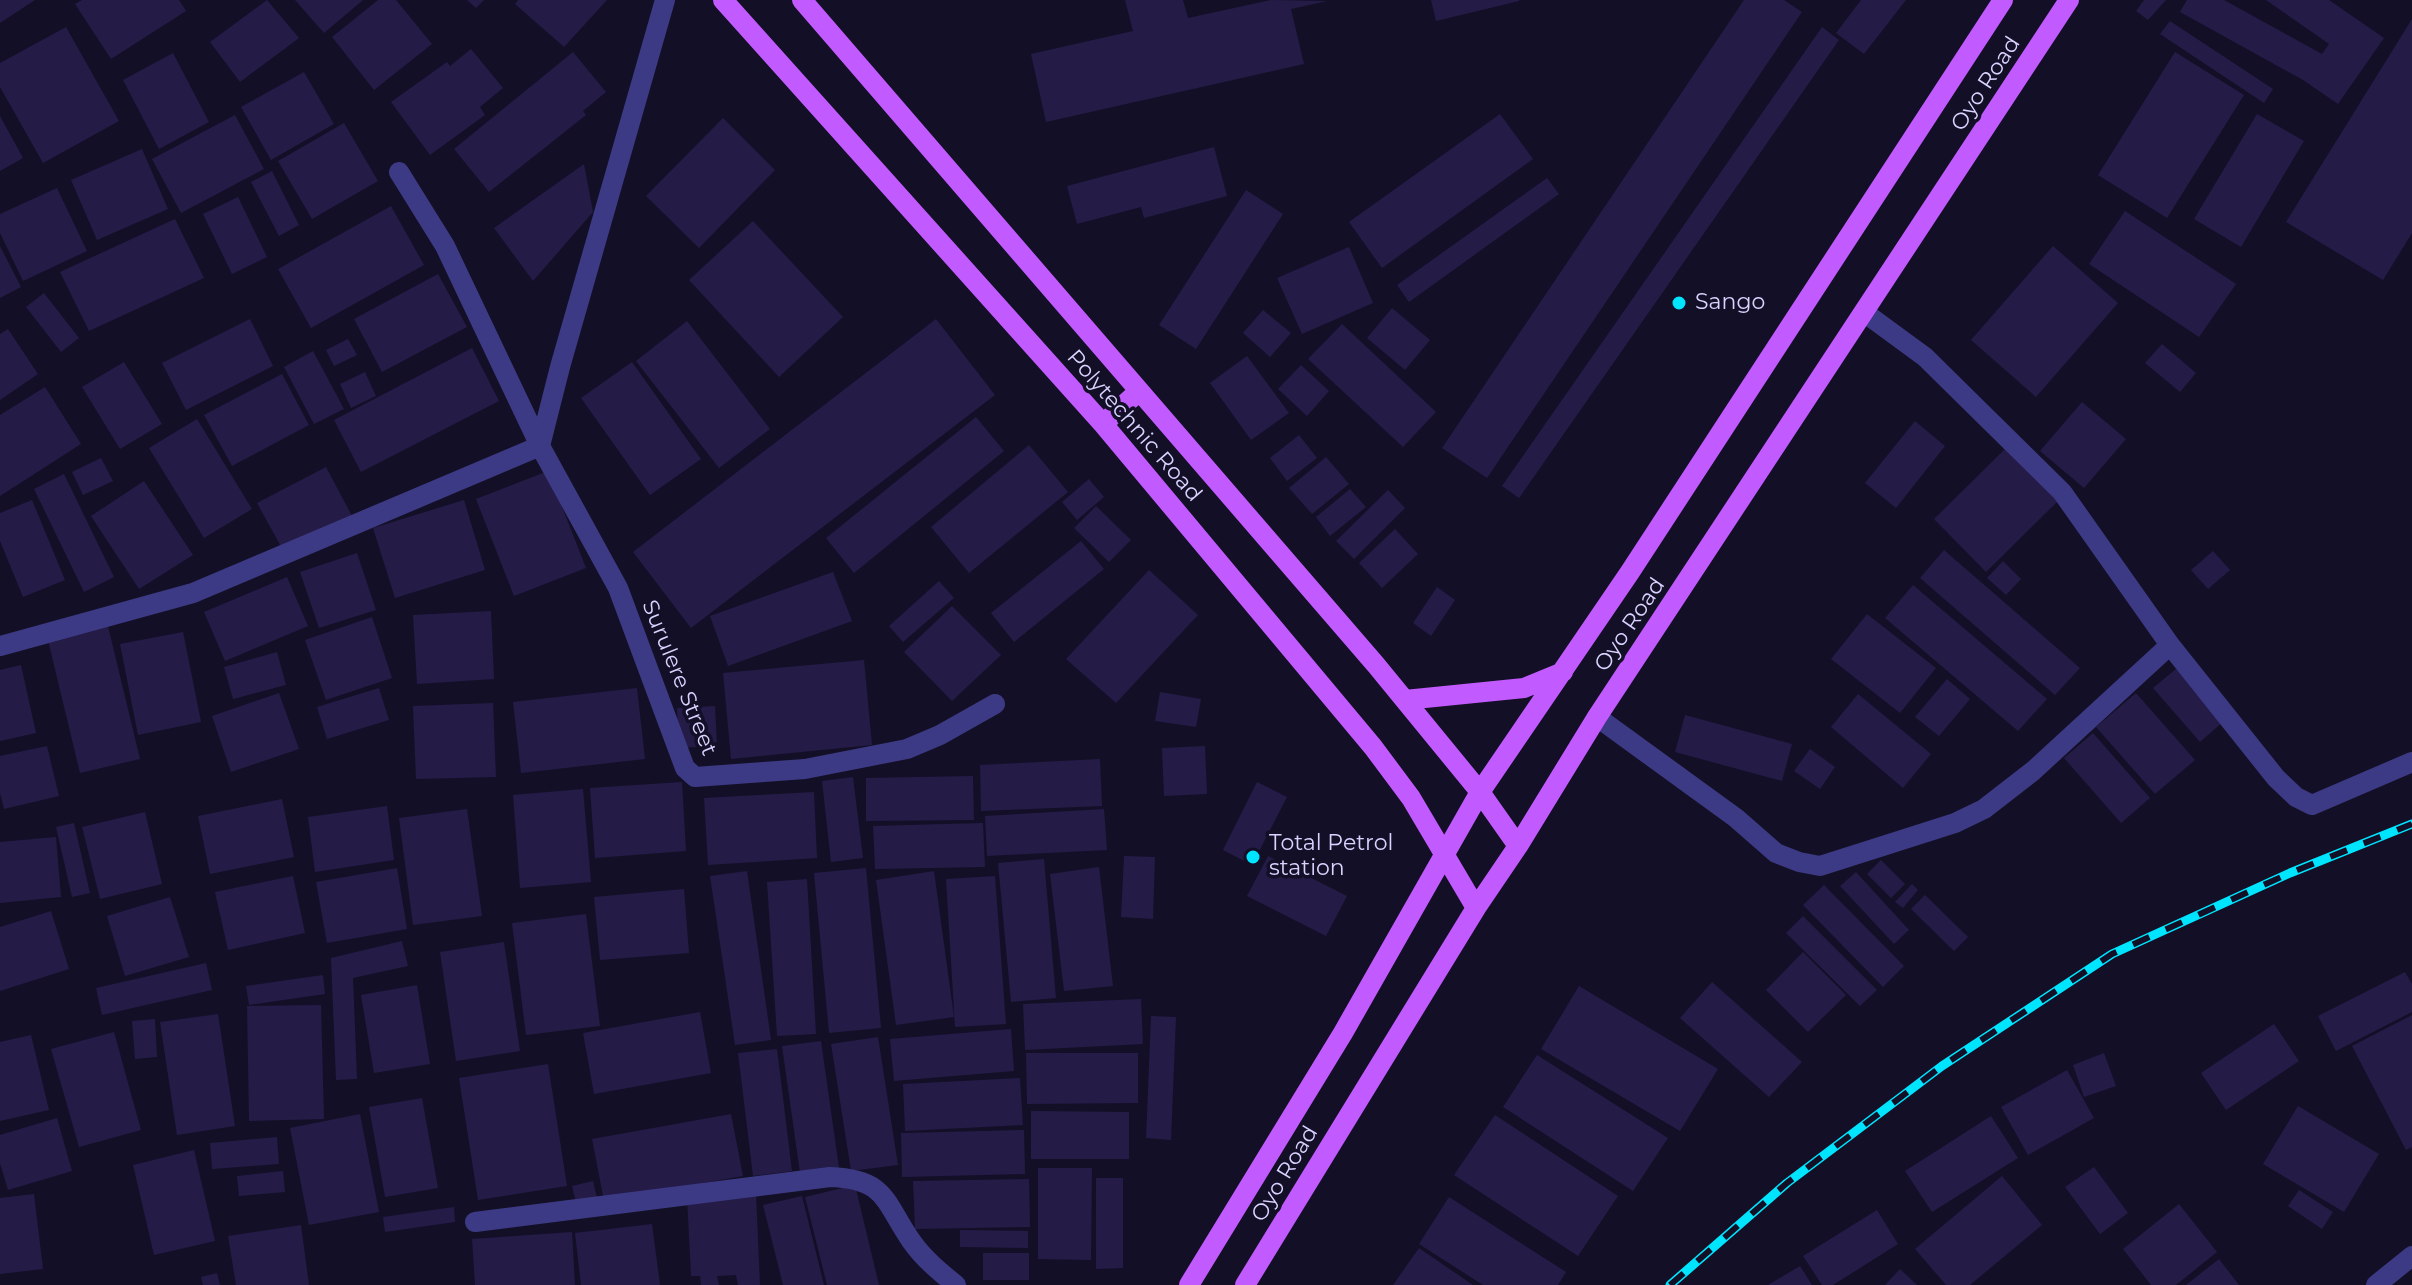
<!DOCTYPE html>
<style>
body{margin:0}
canvas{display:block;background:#130f26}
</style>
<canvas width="2412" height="1285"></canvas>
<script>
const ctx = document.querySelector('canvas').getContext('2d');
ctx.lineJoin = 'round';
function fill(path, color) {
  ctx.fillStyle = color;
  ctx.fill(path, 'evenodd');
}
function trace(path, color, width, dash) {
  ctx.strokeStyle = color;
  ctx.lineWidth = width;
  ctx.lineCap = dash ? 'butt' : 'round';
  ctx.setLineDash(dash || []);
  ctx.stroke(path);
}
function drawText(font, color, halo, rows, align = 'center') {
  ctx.font = font + ' Montserrat,sans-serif';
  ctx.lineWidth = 7;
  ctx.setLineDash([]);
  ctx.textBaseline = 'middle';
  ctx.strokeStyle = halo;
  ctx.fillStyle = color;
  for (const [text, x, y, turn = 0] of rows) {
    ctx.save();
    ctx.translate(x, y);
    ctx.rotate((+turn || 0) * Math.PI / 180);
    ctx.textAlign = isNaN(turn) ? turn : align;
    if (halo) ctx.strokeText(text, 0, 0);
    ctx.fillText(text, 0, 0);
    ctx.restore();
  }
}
fill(new Path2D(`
 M0 0H35L0 23Z
 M82 0H179L186 11 111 59 75 4Z
 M267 0 299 38 240 82 210 42Z
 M295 0H363L324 33Z
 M378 0H396L432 44 374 90 332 37Z
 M467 0H484L476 8Z
 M518 0H607L564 47 515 4Z
 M1125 0H1183L1188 18 1271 0 1327 1 1291 9 1304 64 1046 122 1031 54 1133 31Z
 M1431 0H1519V1L1436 21Z
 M1744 0H1784L1802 12 1487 478 1442 448Z
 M1861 0H1906L1864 54 1836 33Z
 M2144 0H2166L2148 20 2136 11Z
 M2187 0H2224L2322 54 2329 44 2266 0H2329L2384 38 2338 104 2303 80 2180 12Z
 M2412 19V233L2383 280 2286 222Z
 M2170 21 2273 89 2264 103 2160 34Z
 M66 27 119 121 43 163 0 87V63Z
 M1822 27 1839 40 1519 498 1502 486Z
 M471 49 503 88 480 107 485 115 430 155 391 102 447 62 450 66Z
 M573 52 606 92 583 111 586 115 489 192 454 149Z
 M2175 52 2244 95 2167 218 2098 175Z
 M173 53 209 122 159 149 123 80Z
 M304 72 334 124 271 160 241 107Z
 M1500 114 1533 159 1382 268 1349 222Z
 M2257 114 2304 141 2241 247 2194 219Z
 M235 115 264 169 181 213 152 159Z
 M0 116 23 158 0 171Z
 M723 118 775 170 699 248 646 196Z
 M344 123 378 181 312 219 278 161Z
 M1214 147 1227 196 1144 218 1141 207 1077 224 1067 186Z
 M142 149 168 209 97 240 71 180Z
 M584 164 593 212 533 281 494 228Z
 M272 171 299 225 279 236 251 182Z
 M1547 178 1559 194 1409 302 1397 285Z
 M57 188 87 251 23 281 0 233V214Z
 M1246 190 1283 214 1196 349 1159 325Z
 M238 197 267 257 232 274 203 214Z
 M391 206 424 265 311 328 278 269Z
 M2125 211 2236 284 2199 337 2089 264Z
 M175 219 204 278 89 331 60 272Z
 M753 221 843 317 779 377 689 280Z
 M0 246 21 287 0 298Z
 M2053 246 2118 303 2036 397 1971 340Z
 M1349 247 1373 303 1302 334 1277 278Z
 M438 274 467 327 382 372 354 319Z
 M44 293 79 338 61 352 26 307Z
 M1392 308 1430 340 1405 370 1367 338Z
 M1263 310 1291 333 1270 357 1243 333Z
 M250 319 273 366 186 410 162 363Z
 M936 319 995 395 691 628 633 552Z
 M687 321 770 429 719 468 636 361Z
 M1342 324 1436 412 1403 447 1308 359Z
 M8 329 38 374 0 400V334Z
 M348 339 357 355 334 366 326 350Z
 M2162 344 2196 373 2180 392 2145 363Z
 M472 348 499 401 361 472 334 420Z
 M313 351 344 409 314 424 284 367Z
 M1247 356 1289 413 1251 440 1210 383Z
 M124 362 162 424 120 449 82 387Z
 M632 362 701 459 650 495 581 398Z
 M1301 365 1329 391 1307 416 1278 389Z
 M365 372 376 396 351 408 340 384Z
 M282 374 309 425 232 466 204 415Z
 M45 387 81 444 0 496V415Z
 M2082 402 2126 439 2084 488 2040 451Z
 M976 417 1004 451 854 573 826 538Z
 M197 419 252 509 204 538 149 448Z
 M1915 421 1945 446 1896 508 1865 483Z
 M1299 435 1317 458 1287 481 1270 458Z
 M1029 445 1068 492 969 573 931 527Z
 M2005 449 2058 501 1986 572 1934 519Z
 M1326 457 1349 484 1312 514 1289 488Z
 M101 458 113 481 83 495 72 472Z
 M326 467 352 516 284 552 257 503Z
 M548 471 586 568 514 596 476 499Z
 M64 474 114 577 84 592 34 489Z
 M1089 479 1104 497 1077 520 1062 502Z
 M144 481 193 555 139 589 91 516Z
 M1350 489 1366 507 1330 536 1316 517Z
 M1388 490 1405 508 1354 559 1336 541Z
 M32 500 65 580 23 597 0 541V513Z
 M464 500 485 570 395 598 373 528Z
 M1096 506 1131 540 1109 562 1074 528Z
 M1395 529 1418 554 1382 588 1359 563Z
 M1081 541 1104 569 1014 642 991 613Z
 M1944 550 2080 668 2055 695 1920 578Z
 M2213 551 2230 570 2208 589 2191 570Z
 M357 553 376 610 319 628 300 572Z
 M2003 561 2021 579 2006 595 1987 578Z
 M1149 570 1198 615 1116 703 1066 659Z
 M833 572 852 621 728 666 710 616Z
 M287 577 308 626 225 661 204 612Z
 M939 581 954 598 903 642 889 626Z
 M1913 585 2047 699 2018 731 1885 618Z
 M1437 587 1455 600 1431 636 1413 623Z
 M952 606 1001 655 952 701 904 652Z
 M491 611 494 679 417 684 413 615Z
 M1867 614 1936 668 1900 713 1831 659Z
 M372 617 392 678 326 700 305 640Z
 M107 622 140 759 80 773 47 636Z
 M183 632 201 722 138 735 120 644Z
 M277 652 286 685 233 699 224 667Z
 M864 660 872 745 731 759 723 673Z
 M21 665 36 733 0 741V670Z
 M2177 668 2224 721 2200 742 2153 688Z
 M1947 679 1970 699 1939 736 1915 717Z
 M379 688 389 720 327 739 317 707Z
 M637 688 645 759 521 773 513 702Z
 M1160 692 1201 699 1196 727 1155 721Z
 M279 693 299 749 231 772 212 716Z
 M2136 693 2195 760 2155 794 2096 727Z
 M1858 694 1931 754 1903 788 1831 727Z
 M493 703 496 777 416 779 413 706Z
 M715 706 717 746 679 748 677 708Z
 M1685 715 1792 744 1782 781 1675 752Z
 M2093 733 2150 798 2121 823 2064 758Z
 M47 746 59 796 4 809 0 793V756Z
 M1205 746 1207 794 1164 796 1162 748Z
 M1810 749 1835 767 1820 789 1794 771Z
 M1100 759 1102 806 981 811 980 765Z
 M973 776 974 820 866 821V778Z
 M853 777 863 858 831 862 822 781Z
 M682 782 686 851 595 858 590 788Z
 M1257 782 1287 797 1252 865 1223 850Z
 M583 789 591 882 520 888 513 795Z
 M814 792 817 858 708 865 704 798Z
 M282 799 294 857 210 874 198 816Z
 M387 806 394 860 315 872 308 817Z
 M467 809 482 916 413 925 399 818Z
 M1104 809 1107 850 987 856 985 816Z
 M145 812 162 884 100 899 82 827Z
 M74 823 90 893 72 897 56 827Z
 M983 823 985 867 875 869 873 826Z
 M56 837 61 897 0 903V842Z
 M1124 856 1155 857 1153 919 1121 917Z
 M1268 856 1347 896 1326 936 1247 896Z
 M1044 859 1056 998 1011 1002 998 863Z
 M1881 860 1905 884 1891 898 1867 874Z
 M1099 867 1113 986 1064 991 1050 874Z
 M397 868 407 929 327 943 316 882Z
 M866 868 881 1028 829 1033 814 873Z
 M747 871 771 1040 735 1045 710 876Z
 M934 871 954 1017 896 1025 876 880Z
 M1856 872 1909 930 1894 944 1840 886Z
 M293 876 305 933 228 950 215 892Z
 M995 876 1006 1024 955 1027 946 879Z
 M807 879 816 1034 777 1036 767 882Z
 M1912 884 1918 890 1903 908 1895 902Z
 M1824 885 1904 966 1883 987 1803 905Z
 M684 889 689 953 600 960 594 897Z
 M1925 895 1968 937 1954 951 1911 909Z
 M170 897 189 957 125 976 107 916Z
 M51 911 69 969 0 991V927Z
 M586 914 600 1026 526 1035 512 923Z
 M1803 916 1877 990 1860 1006 1786 933Z
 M402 941 408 966 353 978 357 1079 336 1080 331 958Z
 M504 942 520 1051 456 1061 440 952Z
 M1803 952 1846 995 1808 1032 1766 990Z
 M206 963 212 990 102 1015 96 988Z
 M2405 972 2412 984V1012L2336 1051 2318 1016Z
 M323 975 325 994 249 1005 246 986Z
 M1712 982 1802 1062 1769 1097 1680 1018Z
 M417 985 430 1064 374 1073 361 995Z
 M1579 986 1718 1069 1680 1131 1541 1049Z
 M1141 999 1143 1044 1025 1050 1023 1004Z
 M321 1005 324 1119 249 1121 247 1006Z
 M700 1012 711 1073 594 1094 583 1033Z
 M218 1014 235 1126 177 1135 160 1022Z
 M2412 1015V1147L2406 1150 2352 1046Z
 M1151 1016 1176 1017 1171 1140 1146 1138Z
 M155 1019 157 1057 135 1059 132 1021Z
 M2274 1024 2299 1061 2226 1110 2201 1073Z
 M1011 1029 1014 1071 894 1081 890 1039Z
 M114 1032 141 1130 79 1147 51 1049Z
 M31 1035 49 1110 0 1121V1042Z
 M878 1037 898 1165 851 1171 831 1044Z
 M821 1041 839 1168 800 1173 782 1046Z
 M777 1049 792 1171 753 1176 738 1053Z
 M1026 1053H1138V1103L1027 1104Z
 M2104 1053 2116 1086 2084 1097 2073 1065Z
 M1537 1055 1668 1138 1633 1191 1503 1107Z
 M548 1064 567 1186 478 1200 459 1078Z
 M2067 1070 2094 1118 2028 1155 2001 1107Z
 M1020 1078 1023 1125 905 1131 903 1084Z
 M422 1098 438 1188 385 1197 369 1107Z
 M2298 1106 2379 1154 2344 1212 2263 1164Z
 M1031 1111 1129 1112V1159H1031Z
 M360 1114 379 1212 309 1225 290 1128Z
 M731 1114 743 1176 604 1201 592 1139Z
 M1495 1115 1618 1196 1578 1256 1454 1175Z
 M1991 1116 2018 1158 1932 1212 1905 1171Z
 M57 1118 72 1171 8 1190 0 1163V1135Z
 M1024 1130 1025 1174 902 1177 901 1133Z
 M277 1137 279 1164 212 1169 210 1143Z
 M194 1150 215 1241 154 1255 133 1165Z
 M2094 1167 2128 1213 2100 1234 2065 1187Z
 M1038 1168H1092L1091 1260 1038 1259Z
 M283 1171 285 1192 239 1196 237 1176Z
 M2002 1176 2042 1225 1970 1285H1946L1915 1249Z
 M1096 1178H1123V1268L1096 1269Z
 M1029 1179 1030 1227 915 1229 913 1181Z
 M593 1181 598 1202 577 1207 572 1186Z
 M855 1185 879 1285H827L805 1197Z
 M2299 1190 2333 1212 2322 1229 2288 1206Z
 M34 1194 43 1269 0 1274V1198Z
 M756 1194 760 1285H738L736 1275 717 1276 719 1285H701L700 1276H691L687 1197Z
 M802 1196 824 1285H783L763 1205Z
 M1449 1197 1566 1272 1558 1285H1483L1419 1244Z
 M2179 1204 2217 1252 2176 1285H2151L2123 1249Z
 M454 1207 455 1222 385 1232 383 1217Z
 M1877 1210 1898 1244 1833 1285H1822L1803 1256Z
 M652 1224 660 1285H581L575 1233Z
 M301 1225 309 1285H236L228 1236Z
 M960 1230 1028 1231V1248L960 1247Z
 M572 1232 575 1285H475L472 1239Z
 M1419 1248 1473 1285H1393Z
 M983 1253H1029V1280H983Z
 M2219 1259 2239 1285H2186Z
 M1800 1266 1812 1285H1768Z
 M1900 1269 1917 1285H1885Z
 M217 1273 220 1285H203L201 1277Z`), '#241b47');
trace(new Path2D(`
 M399 172 445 246 540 446 618 588 685 768 695 777 805 769 907 749 940 735 995 704
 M2170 645 2276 778 2296 797 2312 805 2412 762
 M0 646 193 593 540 446 560 367 665 0
 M1597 717 1736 818 1776 853 1799 862 1820 866 1955 823 1984 809 2033 771 2170 645 2062 492 1925 357 1865 313
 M475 1222 830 1177C887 1179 884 1202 912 1242 924 1259 940 1272 956 1285
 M2376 1285 2412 1256`), '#3d3a85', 20);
trace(new Path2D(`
 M723 0 1103 424 1373 747 1411 798 1476 908
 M802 0 1376 665 1480 792 1518 846
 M1103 424 1138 392
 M1405 700 1524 688 1563 672
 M1189 1285 1343 1033 1480 792 1630 572 2003 0
 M1245 1285 1476 908 1518 846 1597 717 2069 0`), '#c25bff', 20);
const rail = new Path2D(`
 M1670 1285 1787 1183 1942 1066 2112 954 2290 873 2412 824`);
trace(rail, '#00e5ff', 9);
trace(rail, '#130f26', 6, [18]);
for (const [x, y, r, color] of [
 [1679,303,8,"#00e5ff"],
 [1253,857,8,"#00e5ff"]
]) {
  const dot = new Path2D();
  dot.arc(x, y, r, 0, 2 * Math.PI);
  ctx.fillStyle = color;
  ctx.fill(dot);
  trace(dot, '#130f26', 3);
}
drawText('22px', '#d9d4ff', '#130f26', [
 ["Oyo Road",1986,84,-57],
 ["Polytechnic Road",1134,426,49],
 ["Oyo Road",1630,625,-56],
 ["Surulere Street",679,678,68],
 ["Oyo Road",1285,1174,-59]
]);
drawText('22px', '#d9d4ff', '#130f26', [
 ["Sango",1695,303],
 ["Total Petrol",1269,844],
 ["station",1269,869]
], 'left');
</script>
